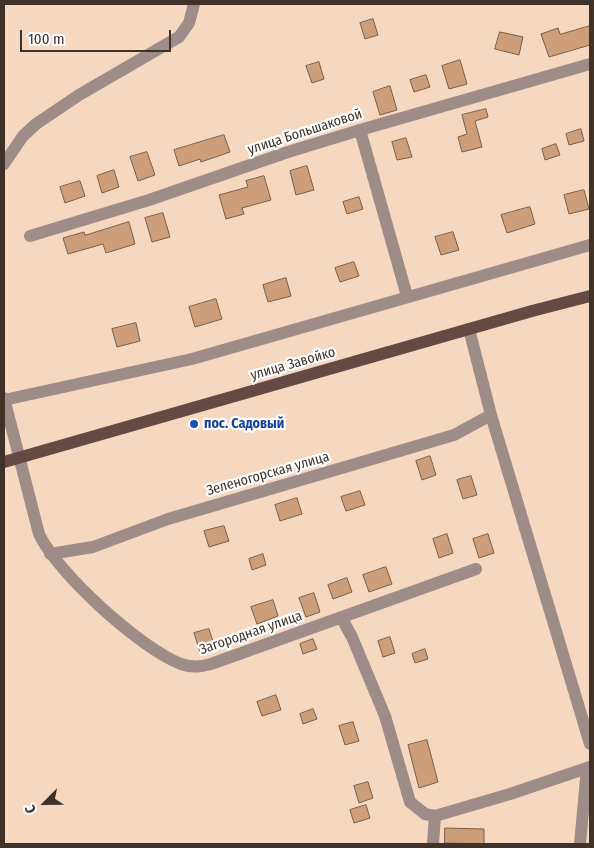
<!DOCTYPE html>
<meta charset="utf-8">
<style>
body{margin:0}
#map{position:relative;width:594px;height:848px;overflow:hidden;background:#f6d8c0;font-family:"Fira Sans Condensed",sans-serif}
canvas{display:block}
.frame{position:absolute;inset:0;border:5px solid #3e3229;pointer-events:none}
.north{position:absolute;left:20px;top:778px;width:50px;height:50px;-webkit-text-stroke:4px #fff;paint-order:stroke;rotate:247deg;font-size:14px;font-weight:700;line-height:20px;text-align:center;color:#3e3229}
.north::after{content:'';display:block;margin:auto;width:18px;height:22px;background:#3e3229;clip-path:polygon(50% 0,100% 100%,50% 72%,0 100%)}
.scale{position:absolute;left:20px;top:30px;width:151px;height:22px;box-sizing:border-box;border:2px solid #3e3229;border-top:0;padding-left:6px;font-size:15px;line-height:18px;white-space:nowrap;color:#3e3229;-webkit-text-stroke:4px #fff;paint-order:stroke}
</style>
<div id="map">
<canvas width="594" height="848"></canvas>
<div class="frame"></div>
<div class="north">С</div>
<div class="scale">100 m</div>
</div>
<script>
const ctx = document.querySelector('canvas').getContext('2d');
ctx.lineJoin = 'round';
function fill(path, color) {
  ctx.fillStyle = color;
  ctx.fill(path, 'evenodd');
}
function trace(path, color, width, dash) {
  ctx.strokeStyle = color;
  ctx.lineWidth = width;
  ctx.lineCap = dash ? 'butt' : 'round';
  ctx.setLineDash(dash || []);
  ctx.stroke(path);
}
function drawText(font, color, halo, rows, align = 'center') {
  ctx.font = font + ' "Fira Sans Condensed",sans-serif';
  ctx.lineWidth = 4.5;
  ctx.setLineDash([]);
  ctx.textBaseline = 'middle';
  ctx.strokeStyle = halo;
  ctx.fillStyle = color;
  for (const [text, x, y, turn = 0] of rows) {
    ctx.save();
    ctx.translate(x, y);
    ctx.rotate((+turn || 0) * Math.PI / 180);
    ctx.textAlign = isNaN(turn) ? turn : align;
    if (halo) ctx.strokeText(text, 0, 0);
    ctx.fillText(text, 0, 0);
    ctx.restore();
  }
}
const building = new Path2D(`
 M373 19 378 35 365 39 360 23Z
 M590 26V45L549 57 541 34 558 28 560 34Z
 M500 32 523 37 519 55 495 49Z
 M460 60 467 84 449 89 442 66Z
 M319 62 324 79 312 83 306 66Z
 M426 75 430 87 414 92 410 80Z
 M390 86 397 110 380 115 373 92Z
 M486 109 488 117 475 121 482 147 462 152 458 137 467 134 462 115Z
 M581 129 584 141 569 145 566 134Z
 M224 135 230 152 201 162 200 159 179 166 174 150Z
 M406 138 412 157 397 160 392 142Z
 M556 144 560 155 545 160 542 149Z
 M147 152 155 175 138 181 130 157Z
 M307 166 314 190 296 195 290 171Z
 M114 170 119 187 102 193 97 176Z
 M264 176 271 200 242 208 244 214 226 219 219 195 248 187 246 181Z
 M80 181 85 196 65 203 60 187Z
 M584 190 589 209 569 214 564 195Z
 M359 197 363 209 347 214 343 202Z
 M530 207 535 224 507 233 501 215Z
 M163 213 170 237 152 242 145 218Z
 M129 222 135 244 106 253 103 244 68 254 63 238 84 232 85 235Z
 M453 232 459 250 441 255 435 237Z
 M354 262 359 276 340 282 335 268Z
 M286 278 291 296 268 302 263 285Z
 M216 299 222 319 195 327 189 307Z
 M136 323 140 341 117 347 112 329Z
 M430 456 436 475 422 480 416 461Z
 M471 476 477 495 463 499 457 480Z
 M360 491 365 505 346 511 341 497Z
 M297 498 302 514 280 521 275 505Z
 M224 526 229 541 209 547 204 531Z
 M447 534 453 553 439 558 433 539Z
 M488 534 494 553 479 558 473 539Z
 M263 554 266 565 252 570 249 559Z
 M386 567 392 584 369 592 363 575Z
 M347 578 352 592 333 599 328 585Z
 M314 593 320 612 306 617 299 598Z
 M273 600 278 616 257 624 251 607Z
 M209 629 215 648 200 652 194 633Z
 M390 637 395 653 383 657 378 641Z
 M313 639 317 649 303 654 300 644Z
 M425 649 428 659 415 663 412 654Z
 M276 695 281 710 262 716 257 702Z
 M313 709 317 719 303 724 300 714Z
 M353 722 359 741 345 745 339 726Z
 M427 740 438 782 419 788 408 745Z
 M368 782 373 798 359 803 354 786Z
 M366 805 370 818 354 823 350 810Z
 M445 828 484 829V844L445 843Z`);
fill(building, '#cc9f7a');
trace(building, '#785e49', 1);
trace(new Path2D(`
 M360 130 407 296
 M4 164 23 136 36 124 79 95 179 37 189 23 194 4
 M30 236 149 200 288 152 360 130 590 64
 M469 329 491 415 590 744
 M4 398 39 534C58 574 140 648 181 664 192 668 201 667 211 664L476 569
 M4 400 192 359 590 245
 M50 554 93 547 168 519 454 435 491 415
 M341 617 352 637 385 716 410 802 425 814 435 816 510 794 590 767
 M433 844 435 816
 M580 844 587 768`), '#9d8c88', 12);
trace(new Path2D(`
 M4 462 532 311 590 296`), '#654943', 12);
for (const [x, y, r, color] of [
 [194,424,5,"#1a4fb4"]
]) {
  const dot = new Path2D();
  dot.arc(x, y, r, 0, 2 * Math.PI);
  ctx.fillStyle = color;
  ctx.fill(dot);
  trace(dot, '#fff', 2);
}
drawText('14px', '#3e3229', '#fff', [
 ["улица Большаковой",305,132,-18],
 ["улица Завойко",293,364,-16],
 ["Зеленогорская улица",268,474,-16],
 ["Загородная улица",251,633,-19]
]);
drawText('bold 14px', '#164399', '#fff', [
 ["пос. Садовый",204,424]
], 'left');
</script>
